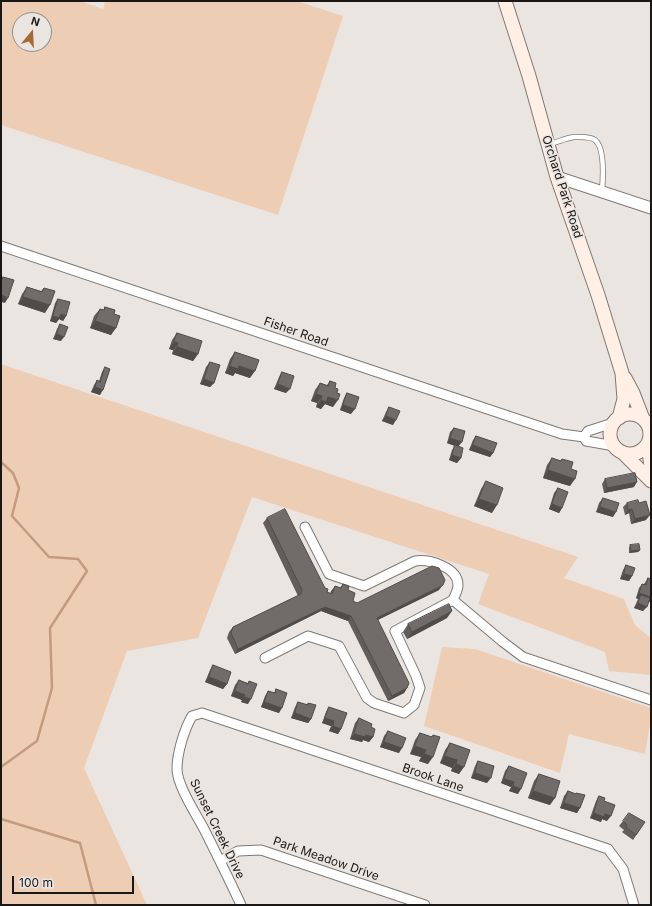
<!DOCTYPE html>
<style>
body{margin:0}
#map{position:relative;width:652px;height:906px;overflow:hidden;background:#ebe5e1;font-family:Inter,sans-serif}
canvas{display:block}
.frame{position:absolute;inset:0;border:2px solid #1a1816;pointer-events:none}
.north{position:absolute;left:12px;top:12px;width:40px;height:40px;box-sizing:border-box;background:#ebe5e1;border:1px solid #979390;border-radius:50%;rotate:18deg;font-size:11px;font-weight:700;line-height:16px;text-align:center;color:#1a1816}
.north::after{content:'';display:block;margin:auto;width:14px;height:18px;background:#a96932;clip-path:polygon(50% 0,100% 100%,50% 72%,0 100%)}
.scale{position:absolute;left:12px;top:876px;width:122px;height:18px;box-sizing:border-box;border:2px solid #1a1816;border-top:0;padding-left:5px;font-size:12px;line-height:14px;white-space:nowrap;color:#1a1816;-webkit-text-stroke:3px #ebe5e1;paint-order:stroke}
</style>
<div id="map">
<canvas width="652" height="906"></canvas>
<div class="frame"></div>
<div class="north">N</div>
<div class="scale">100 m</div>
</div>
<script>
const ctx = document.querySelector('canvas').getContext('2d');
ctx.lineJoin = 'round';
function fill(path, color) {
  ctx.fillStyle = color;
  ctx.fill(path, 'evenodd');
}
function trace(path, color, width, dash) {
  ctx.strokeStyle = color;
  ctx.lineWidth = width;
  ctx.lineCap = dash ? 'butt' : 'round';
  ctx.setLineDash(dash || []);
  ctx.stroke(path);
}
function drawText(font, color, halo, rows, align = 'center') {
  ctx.font = font + ' Inter,sans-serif';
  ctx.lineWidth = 3.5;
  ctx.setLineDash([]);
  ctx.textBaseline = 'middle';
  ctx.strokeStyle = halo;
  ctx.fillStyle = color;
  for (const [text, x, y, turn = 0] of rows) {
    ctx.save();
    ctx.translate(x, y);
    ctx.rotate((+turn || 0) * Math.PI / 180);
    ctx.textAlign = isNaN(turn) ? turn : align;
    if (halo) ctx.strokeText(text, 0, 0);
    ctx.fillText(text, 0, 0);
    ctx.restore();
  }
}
fill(new Path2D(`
 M1 1H80L103 9 105 1H297L343 16 278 215 1 125ZM20 20H44V44H20Z
 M1 364 578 557 564 578 624 599 635 625 651 638V675L609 671 605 652 478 604 489 574 252 497 198 638 127 651 84 768 147 905H1Z
 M442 647 475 649 651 708V718L645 754 569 734 560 773 424 726Z`), '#eecdb5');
trace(new Path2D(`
 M1 462 13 473 19 488 12 516 49 557 78 559 87 571 50 628 52 688 37 741 1 767
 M1 819 80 843 96 905`), '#c39b7e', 2.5);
const service = new Path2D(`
 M550 144C558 142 566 138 574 137 580 137 590 136 595 140 605 148 603 179 602 191`);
const minor = new Path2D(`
 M1 246 562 434 584 437 586 441 609 445 616 448
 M584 437 588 431 613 423
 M453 600 503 642 523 657 651 700
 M265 658 308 636 339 646 367 698 374 703 404 713 414 705 420 688 416 676 395 631 453 600C455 595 458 590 458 585 458 567 429 559 415 561L364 586 329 574 305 527
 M220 861 238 851 261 850 425 905
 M241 905C230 881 218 857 206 833 198 817 177 786 177 769 177 753 184 730 192 716L202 713 608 849 623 869 634 905`);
const tertiary = new Path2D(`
 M557 177 651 208`);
const secondary = new Path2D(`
 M505 1 529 76 557 177 598 295 622 373 624 399 619 418
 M625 378 633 393 643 419
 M610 434a20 20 0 1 1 40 0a20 20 0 1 1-40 0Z
 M648 444 651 467
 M622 452 651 481`);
trace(service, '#7e7975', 6);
trace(minor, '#7e7975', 11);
trace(tertiary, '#7e7975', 13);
trace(secondary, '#7e7975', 15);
trace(service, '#fff', 4.5);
trace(minor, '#fff', 9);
trace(tertiary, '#fff', 11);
trace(secondary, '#ffefe4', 13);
fill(new Path2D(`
 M27 287 41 291 44 288 45 313 18 304 22 294Z
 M58 299 66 316 63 321 59 319 56 323 50 321 55 303Z
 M105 307 114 314 111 335 90 328 94 316 100 309 103 310Z
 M60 324 61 341 53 339 57 329Z
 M177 333 198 354 193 361 172 354 173 350 169 349 172 340Z
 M235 352 250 378 235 373 233 376 225 373 230 359Z
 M210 362 214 383 210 387 200 384 206 367Z
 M105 367 100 395 91 392 94 385 97 380 99 381 102 372Z
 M282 372 286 393 274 389 279 377Z
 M330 381 335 388 333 407 325 404 321 409 316 407 317 403 311 401 315 390 320 383 327 385Z
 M347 393 351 414 340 410 344 398Z
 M389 407 393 425 382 421 386 412Z
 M454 428 461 458 457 463 449 460 452 450 455 446 447 443 450 432Z
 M476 436 493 453 490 457 469 450 473 440Z
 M552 458 560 461 562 459 571 469 570 486 543 478 547 465Z
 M605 479 634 487 604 493 602 484Z
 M486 481 492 513 474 506 481 489Z
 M558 488 562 508 559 513 549 509 554 493Z
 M603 498 613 517 596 512 599 503Z
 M627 503H639L646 520 631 524 629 513 625 515 623 507Z
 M267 518 327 592 330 594 331 591 335 586 340 588 343 584 348 590 353 601 357 603 439 590 378 620 407 688 404 693 388 701 348 621 321 611 235 654 227 638 229 632 233 627 298 596 263 523Z
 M630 545 640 550 638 552 629 553V548Z
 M626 565 632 576 629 581 620 579 623 570Z
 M648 578 651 579V601L650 602H649L643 611 634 608 638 599 636 598 639 588 642 584H644Z
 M447 618 407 639 403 632 408 624Z
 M213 665 227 684 223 689 205 682 210 670Z
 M239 680 248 683 249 681 248 704 241 702 242 700 231 696 235 685Z
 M276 689 279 713 261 707 265 696 268 691 274 693Z
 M298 702 307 705 308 703 311 719 308 723 291 718 295 707Z
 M329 707 341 729 338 734 329 731 331 726 322 723 326 712Z
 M359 718 371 727 373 737 369 742 363 740 362 742 350 739 355 723Z
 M388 731 399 753 380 747 384 736Z
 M420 733 431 737 433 735 428 764 419 761 421 757 410 754 415 740Z
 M450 743 470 750 459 774 451 771 452 768 440 763 445 750Z
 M478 761 487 783 471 778 475 766Z
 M509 766 518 794 509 791 511 787 501 783 505 771Z
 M539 774 550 805 528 798 534 781Z
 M568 791 576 794V793L580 808 577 813 560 808 564 796Z
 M599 796 604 801 607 821 602 819 601 822 590 818 596 801Z
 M623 821 645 822 633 840 622 832 624 830 619 826Z`), '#615d5a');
fill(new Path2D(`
 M1 295 8 298 5 303 1 302Z
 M23 297 50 305 45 313 18 304Z
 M61 314 66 316 63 321 59 319 56 323 50 321 53 316Z
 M95 321 116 328 111 335 90 328Z
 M57 334 64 337 61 341 53 339Z
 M174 342 178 343 173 350 169 349Z
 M177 347 198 354 193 361 172 354Z
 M230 366H239L255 371 250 378 235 373 233 376 225 373Z
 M204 379 214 383 210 387 200 384Z
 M278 384 290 389 286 393 274 389Z
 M95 387 103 390 100 395 91 392Z
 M316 394 322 396 317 403 311 401Z
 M328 397 338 400 333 407 325 404 321 409 316 407 321 400Z
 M343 405 355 409 351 414 340 410Z
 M386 416 396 420 393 425 382 421Z
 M450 438 462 442 458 447 447 443Z
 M473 445 493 453 490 457 469 450Z
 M452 455 461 458 457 463 449 460Z
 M548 470 575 479 570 486 543 478Z
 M637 482 634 487 604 493 607 488Z
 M479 499 497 505 492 513 474 506Z
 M552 504 562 508 559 513 549 509Z
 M600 507 616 512 613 517 596 512Z
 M632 509 629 513 625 515 628 510Z
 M650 515 646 520 631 524 635 519Z
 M640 550 638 552 629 553 631 551Z
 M624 574 632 576 629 581 620 579Z
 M443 585 439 590 373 622 377 618Z
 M639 593 651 597V601L650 602 639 599 641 595 638 599 636 598Z
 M638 603 647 607 643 611 634 608Z
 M325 607 351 616 348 621 321 611 235 654 238 649Z
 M452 611 447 618 407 639 412 632Z
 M209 677 227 684 223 689 205 682Z
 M407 688 404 693 388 701 392 696Z
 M235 691 245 695 242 700 231 696Z
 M244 697 251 699 248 704 241 702Z
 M264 702 282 708 279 713 261 707Z
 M295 713 311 719 308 723 291 718Z
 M325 718 334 721 331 726 322 723Z
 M333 726 341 729 338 734 329 731Z
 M354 734 366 735 373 737 369 742 363 740 362 742 350 739Z
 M384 742 402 748 399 753 380 747Z
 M415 746 426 750 421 757 410 754Z
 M424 754 433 757 428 764 419 761Z
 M445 756 457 760 452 768 440 763Z
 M456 764 464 767 459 774 451 771Z
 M475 773 491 778 487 783 471 778Z
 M504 779 514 782 511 787 501 783Z
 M513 786 521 789 518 794 509 791Z
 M533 791 555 798 550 805 528 798Z
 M564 803 580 808 577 813 560 808Z
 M594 813 605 814 611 816 607 821 602 819 601 822 590 818Z`), '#4f4c4a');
const building = new Path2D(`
 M3 277 14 280 8 298 1 295V279H2Z
 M27 287 42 292 44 288 55 291 50 305 23 297Z
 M58 299 70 302 66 316 61 314 59 318 53 316Z
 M105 307 115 310 114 314 120 316 116 328 95 321 100 309 104 310Z
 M60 324 68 327 64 337 57 334Z
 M177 333 202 341 198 354 177 347 178 343 174 342Z
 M235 352 259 360 255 371 239 366 238 369 230 366Z
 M210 362 220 365 214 383 204 379Z
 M105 367 110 369 103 390 95 387 97 380 100 382Z
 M282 372 294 376 290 389 278 384Z
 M330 381 336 383 335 388 338 389 337 393 340 394 338 400 328 397 326 402 321 400 322 396 316 394 320 383 328 386Z
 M347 393 359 397 355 409 343 405Z
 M389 407 400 411 396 420 386 416Z
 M454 428 465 431 462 442 450 438Z
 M476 436 497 443 493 453 473 445Z
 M455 445 463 448 461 458 452 455Z
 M552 458 561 461 562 459 573 462 571 469 577 471 575 479 548 470Z
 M635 473 637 482 607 488 605 479Z
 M486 481 503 488 497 505 479 499Z
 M558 488 568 492 562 508 552 504Z
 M603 498 619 503 616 512 600 507Z
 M638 500 639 503 646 501 650 515 635 519 632 509 628 510 627 503Z
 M285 509 325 588 328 589 327 592 332 594 335 586 341 588 343 584 349 586 348 590 355 593 353 601 357 603 432 566 439 568 445 580 443 585 377 618 409 683 407 688 392 696 351 616 325 607 238 649 231 633 233 627 301 594 302 590 267 518Z
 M639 544 640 550 631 551 630 545Z
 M626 565 635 568 632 576 624 574Z
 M648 578 651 579V597L639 593 642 584 646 585Z
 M641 595 650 598 647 607 638 603Z
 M449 604 452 611 412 632 408 624Z
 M213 665 231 672 227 684 209 677Z
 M239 680 248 684 249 681 257 684 251 699 244 697 245 695 235 691Z
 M276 689 287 693 282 708 264 702 268 691 275 693Z
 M298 702 308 705V703L316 705 311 719 295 713Z
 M329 707 347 713 341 729 333 726 334 721 325 718Z
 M359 718 372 724 371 727 375 729 373 737 366 735 365 737 354 734Z
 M388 731 406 738 402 748 384 742Z
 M420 733 432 737 433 735 440 737 433 757 424 754 426 750 415 746Z
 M450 743 470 750 464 767 456 764 457 760 445 756Z
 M478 761 494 766 491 778 475 773Z
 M509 766 527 773 521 789 513 786 514 782 504 779Z
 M539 774 560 781 555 798 533 791Z
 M568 791 576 794V793L585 795 580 808 564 803Z
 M599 796 605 798 604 801 615 805 611 816 605 814 604 817 594 813Z
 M629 813 645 822 636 835 626 827 627 825 623 821Z`);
fill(building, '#716c69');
trace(building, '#4f4c4a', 1);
drawText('12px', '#1a1816', '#ebe5e1', [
 ["Orchard Park Road",562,187,72],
 ["Fisher Road",296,332,19],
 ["Brook Lane",433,778,19],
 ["Sunset Creek Drive",217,829,64],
 ["Park Meadow Drive",326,859,19]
]);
</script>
